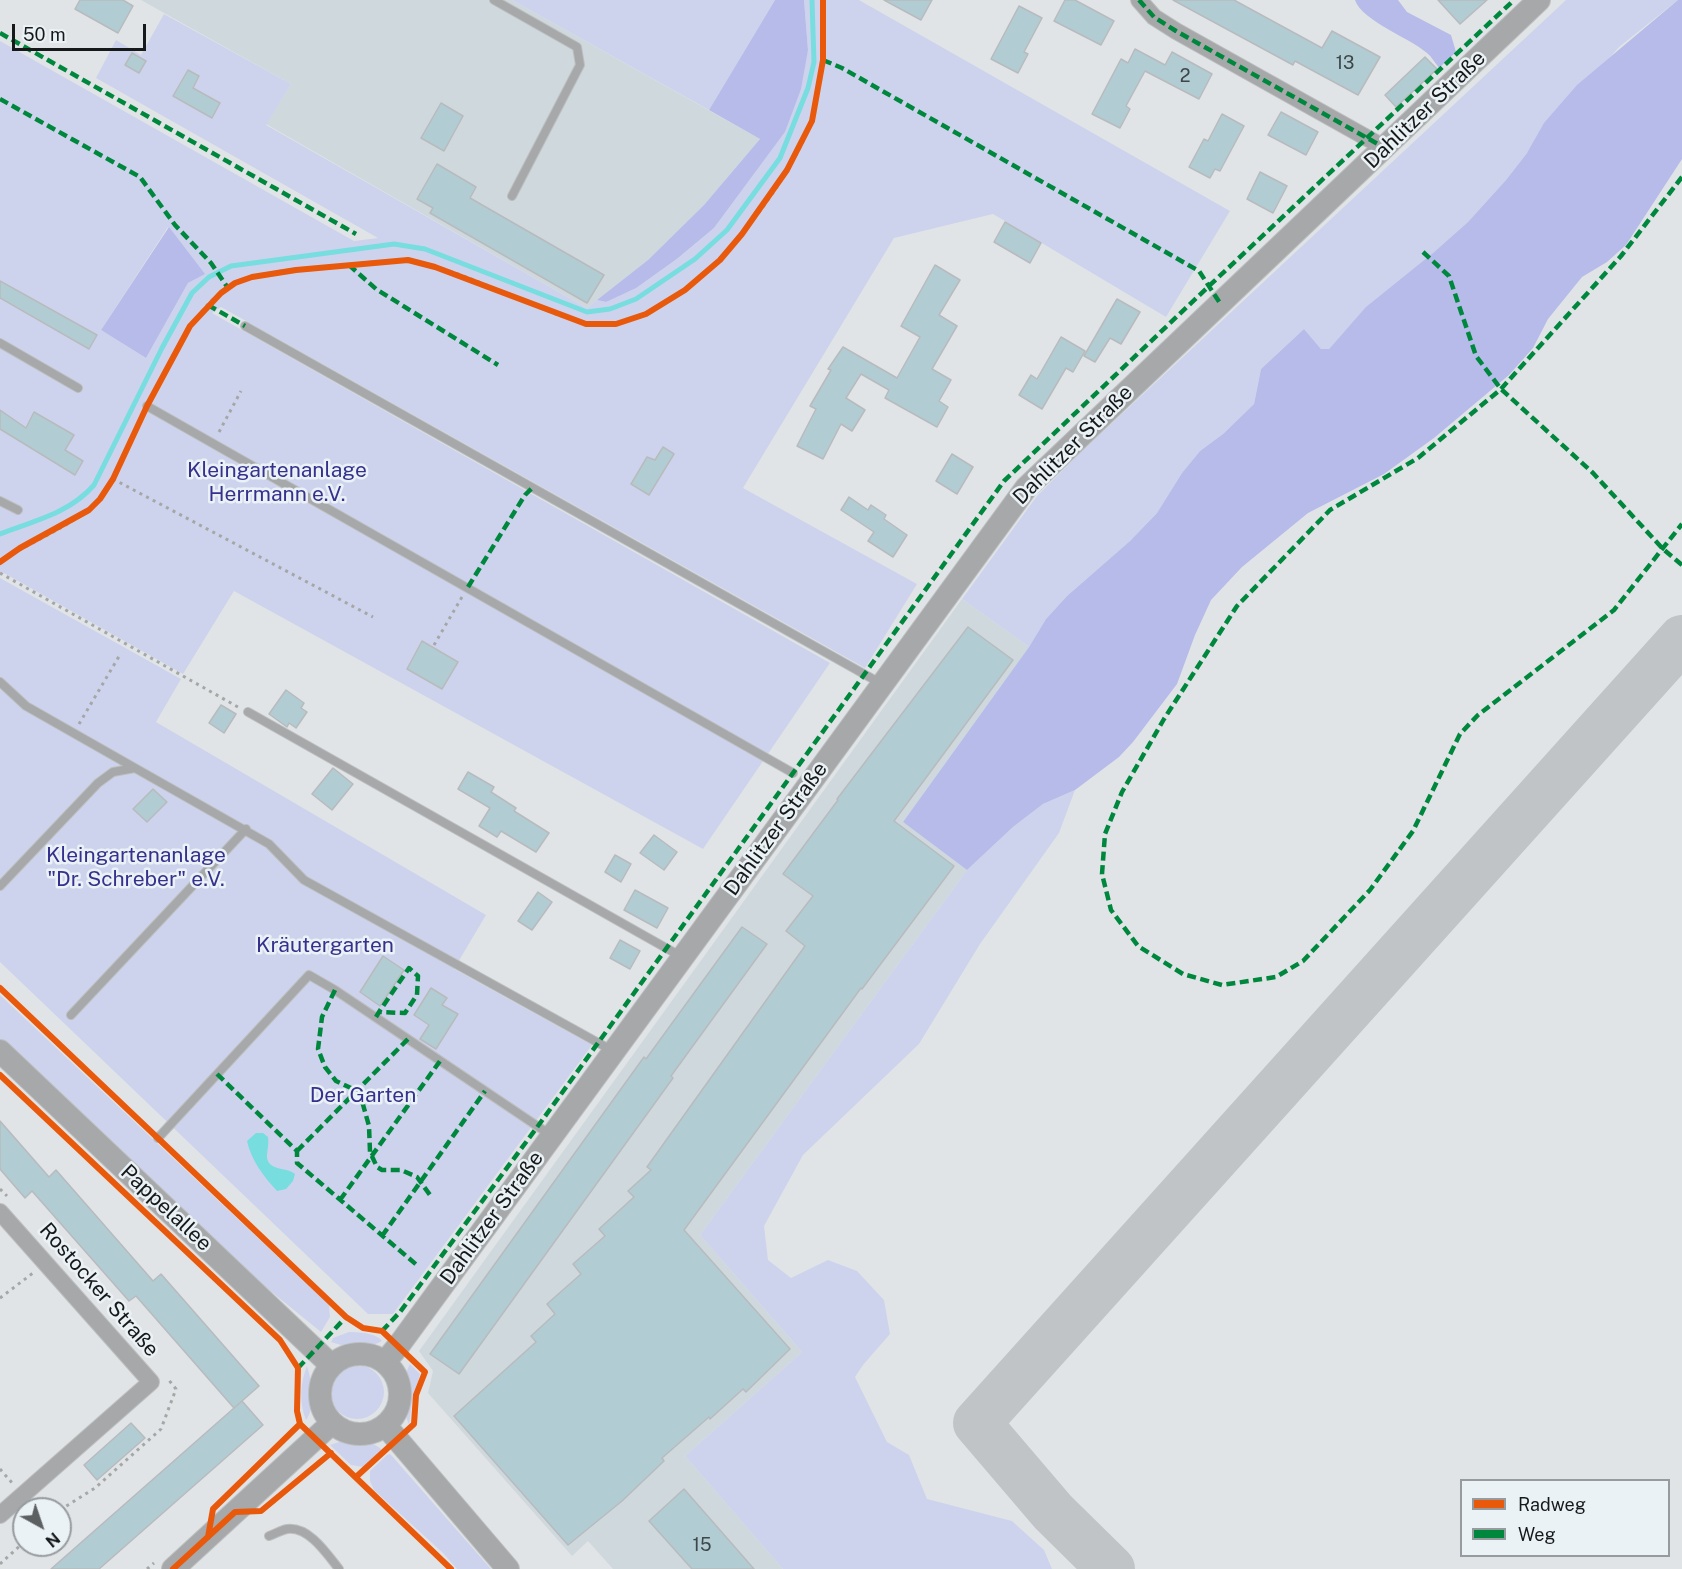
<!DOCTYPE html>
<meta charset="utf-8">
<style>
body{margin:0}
#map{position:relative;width:1682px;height:1569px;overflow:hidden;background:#e1e4e6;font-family:"Public Sans",sans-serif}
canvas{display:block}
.legend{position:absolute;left:1460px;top:1479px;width:210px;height:78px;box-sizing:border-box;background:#ebf2f6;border:2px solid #969b9e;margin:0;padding:8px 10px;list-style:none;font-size:18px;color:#16191a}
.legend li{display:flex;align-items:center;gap:12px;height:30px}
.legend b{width:30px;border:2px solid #969b9e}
.north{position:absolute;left:12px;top:1497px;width:60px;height:60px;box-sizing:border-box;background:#ebf2f6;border:2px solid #969b9e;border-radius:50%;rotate:140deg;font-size:16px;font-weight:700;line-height:24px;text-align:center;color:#16191a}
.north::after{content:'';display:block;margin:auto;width:21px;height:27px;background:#5d6061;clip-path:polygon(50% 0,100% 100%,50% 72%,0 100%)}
.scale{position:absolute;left:12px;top:24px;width:134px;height:27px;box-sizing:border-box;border:3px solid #16191a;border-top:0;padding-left:8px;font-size:18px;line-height:21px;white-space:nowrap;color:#16191a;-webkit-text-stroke:4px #ebf2f6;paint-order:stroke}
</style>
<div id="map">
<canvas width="1682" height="1569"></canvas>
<ul class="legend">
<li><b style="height:8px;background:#e8590c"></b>Radweg</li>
<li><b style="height:8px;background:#00873e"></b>Weg</li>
</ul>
<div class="north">N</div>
<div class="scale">50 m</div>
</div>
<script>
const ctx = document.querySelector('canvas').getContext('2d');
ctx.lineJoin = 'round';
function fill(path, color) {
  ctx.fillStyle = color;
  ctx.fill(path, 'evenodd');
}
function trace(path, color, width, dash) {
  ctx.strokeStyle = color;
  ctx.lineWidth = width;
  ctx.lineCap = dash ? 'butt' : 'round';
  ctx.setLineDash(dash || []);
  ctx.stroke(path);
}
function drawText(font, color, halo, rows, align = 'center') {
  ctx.font = font + ' "Public Sans",sans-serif';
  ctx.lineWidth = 5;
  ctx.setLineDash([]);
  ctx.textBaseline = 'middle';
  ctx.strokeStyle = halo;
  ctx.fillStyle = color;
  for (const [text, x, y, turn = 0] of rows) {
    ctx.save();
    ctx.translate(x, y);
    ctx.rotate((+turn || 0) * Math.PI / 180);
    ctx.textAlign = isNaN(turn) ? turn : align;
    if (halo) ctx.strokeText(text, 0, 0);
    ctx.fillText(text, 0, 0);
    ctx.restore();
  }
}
fill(new Path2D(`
 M141 0H512L760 139 704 205 648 260 587 308 266 124 291 84Z
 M962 599 1029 647 903 822 967 870 700 1235 802 1352 685 1456 783 1569H613L588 1541 572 1556 428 1393 433 1371 419 1351Z`), '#cfd8dd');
fill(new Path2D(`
 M512 0H775L709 110Z
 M804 0H859L1230 211 1166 317 993 214 894 238 743 488 917 584 865 668 221 307 212 313 830 663 703 849 234 591 183 674 4 573 0 576V41L354 241 378 238 96 78 116 40 141 55 164 14 291 84 266 125 587 308 597 300 606 302 678 258 714 228 785 132 808 50ZM168 227 204 274 188 283 146 358 101 330Z
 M1566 0H1678L1619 47 1527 153 1506 180 1468 222 1345 331 1329 349H1321L1304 329 1261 369 1254 404 1223 434 1200 451 1182 473 1157 513 1130 541 1067 596 1046 619 1029 647 962 599 1037 496 1080 453Z
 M0 578 181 679 156 722 486 915 454 969 592 1045 393 1314H368L0 962Z
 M1075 790 1059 833 980 944 919 1044 803 1155 764 1226 768 1260 791 1278 828 1260 857 1271 884 1300 890 1334 863 1365 855 1377 887 1442 909 1455 927 1499 1012 1521 1044 1550 1052 1569H783L685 1456 802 1352 700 1235 967 870 1013 827 1043 804Z
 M0 995 329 1305 330 1317 321 1332 236 1263 0 1039Z
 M349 1332C359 1332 376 1333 382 1341 367 1350 347 1348 331 1342L333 1338Z
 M410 1364 420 1374 412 1403 409 1425C403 1409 401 1379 410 1364Z
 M330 1392a27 27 0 1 1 54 0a27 27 0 1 1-54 0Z
 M307 1366C312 1381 316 1407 306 1420 299 1403 300 1383 307 1366Z
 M342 1441C355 1440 372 1440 382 1450L363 1467 351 1465 330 1445Z
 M390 1454 392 1456 491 1569H457L443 1553 374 1490 370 1481V1471L387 1455Z`), '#ced3ed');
fill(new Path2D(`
 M775 0H804L808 50 801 89 785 132 714 228 678 258 636 288 606 302 597 300 648 260 704 205 760 139 709 110Z
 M1355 0H1398L1407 12 1451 35 1456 52 1439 68C1435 63 1432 57 1427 53 1410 38 1362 21 1355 0Z
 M1678 0H1682V159L1626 245 1607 262 1582 277 1548 319 1533 348 1509 375 1434 438 1384 474 1308 513 1242 567 1211 600 1195 635 1177 684 1133 742 1119 757 1075 790 1043 804 1013 827 967 870 903 822 1029 647 1046 619 1067 596 1130 541 1157 513 1182 473 1200 451 1223 434 1254 404 1261 369 1304 329 1321 349H1329L1366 307 1433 253 1468 222 1506 180 1527 153 1544 123 1577 85Z
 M169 227 205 274 188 283 146 358 101 330Z`), '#b6bbe9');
fill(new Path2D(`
 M256 1133H263L268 1137C269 1145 267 1151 267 1157 268 1171 287 1167 295 1174L293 1181 286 1189 277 1191C264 1177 251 1160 247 1141Z`), '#78dddf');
trace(new Path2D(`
 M0 534C34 521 70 513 94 485L162 348 192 293 209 277 231 266 394 244 425 249 587 312 610 309 636 299 695 259 727 230 780 158 808 88 814 62 812 0`), '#78dddf', 5);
trace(new Path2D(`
 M1111 1569 1053 1512 977 1423 1682 639`), '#c1c4c6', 48);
const building = new Path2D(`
 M80 0H123L133 6 118 33 75 9Z
 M884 0H932L921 20Z
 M1065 0H1075L1114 21 1101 45 1054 21Z
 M1173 0H1234L1322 48 1332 31 1380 57 1358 95 1295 61 1293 65Z
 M1438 0H1487L1460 24Z
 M1019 6 1042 18 1024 52 1028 54 1018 73 991 59Z
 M1135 49 1165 65 1172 52 1212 74 1199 99 1145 71 1126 106 1130 109 1120 128 1092 114 1121 59 1128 63Z
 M132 53 146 61 139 73 125 65Z
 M1425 57 1437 69 1396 107 1385 95Z
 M188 70 199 76 193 88 220 103 212 118 173 96Z
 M441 103 463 116 444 151 421 138Z
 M1281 112 1318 132 1306 155 1268 135Z
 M1222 114 1244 126 1220 171 1215 169 1210 178 1189 167 1204 139 1208 141Z
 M437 164 476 187 470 198 604 275 587 303 430 213 433 208 417 199Z
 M1260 172 1287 186 1273 213 1247 199Z
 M1005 222 1041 243 1030 263 994 242Z
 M935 265 960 280 939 315 957 326 932 369 951 380 939 401 948 407 937 427 885 398 889 390 861 374 846 398 865 410 852 431 841 424 823 459 797 446 816 409 810 406 831 370 828 369 843 347 897 378 920 337 901 326Z
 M0 281 97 335 89 349 0 298Z
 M1117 299 1140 312 1121 344 1110 338 1095 362 1084 356Z
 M1061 337 1085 351 1073 372 1066 368 1042 409 1019 395 1031 375 1037 379Z
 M0 410 26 428 34 412 74 435 65 450 83 461 75 475 0 429Z
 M663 447 674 454 649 495 631 484 647 457 655 460Z
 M952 454 973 467 957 494 936 481Z
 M849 497 868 510 871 505 886 515 884 519 907 535 893 557 868 541 874 532 841 510Z
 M968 627 1013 660 894 821 954 866 862 989 861 988 684 1230 790 1349 746 1392 743 1389 710 1419 709 1417 662 1458 664 1461 622 1501 568 1545 454 1416 536 1342 531 1336 555 1314 547 1304 581 1274 573 1264 605 1236 599 1229 634 1197 628 1191 651 1170 647 1167 805 946 786 931 813 896 783 874 838 800 837 799Z
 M422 641 458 662 442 689 407 669Z
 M286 690 304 703 301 708 307 712 296 728 289 723 287 727 269 714Z
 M221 705 236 714 224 733 209 723Z
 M333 768 353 784 332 810 312 794Z
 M468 772 494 787 491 792 516 808 514 811 549 833 536 852 501 831 497 837 479 826 490 808 458 789Z
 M153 789 167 802 147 822 133 809Z
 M654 835 677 852 664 870 640 853Z
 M615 855 631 864 621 882 605 872Z
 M635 890 668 908 657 928 624 910Z
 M538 892 552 902 532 930 518 921Z
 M742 927 767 944 671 1076 673 1078 459 1374 430 1354 644 1057 646 1059Z
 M620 940 640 951 630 969 610 958Z
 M383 956 404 970 380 1006 360 992Z
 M431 988 447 998 442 1005 458 1014 436 1049 420 1039 429 1025 414 1015Z
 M0 1121 49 1177 56 1170 153 1281 161 1274 259 1386 234 1408 136 1296 129 1301 32 1191 25 1198 0 1169Z
 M242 1401 263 1425 99 1569H51Z
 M131 1423 145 1438 97 1480 84 1465Z
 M684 1489 754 1569H692L649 1521Z`);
fill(building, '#b2ccd3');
trace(building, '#b8bbbd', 1.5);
const lane = new Path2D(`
 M494 0 577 47 580 65 512 196
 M245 326 880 683
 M0 343 78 388
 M147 406 793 773
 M0 501 18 510
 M0 682 26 706 135 768
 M248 712 682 957
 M0 886 98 783 113 772 135 768 269 844 304 880 613 1051
 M71 1015 246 829
 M158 1138 309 975 335 990 552 1136
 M269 1536C275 1534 281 1530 287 1529 309 1526 327 1554 339 1569`);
const street = new Path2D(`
 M1139 0 1154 17 1176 31 1385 148
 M0 1212 151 1382 0 1515`);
const secondary = new Path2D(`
 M0 1051 331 1365
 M320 1394a40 40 0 1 1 80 0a40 40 0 1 1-80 0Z
 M385 1362 399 1345 1026 488 1539 0
 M385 1425 508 1569
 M173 1569 332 1423`);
trace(lane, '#bdbfc0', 10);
trace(street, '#bdbfc0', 18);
trace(secondary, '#bdbfc0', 24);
trace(new Path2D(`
 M152 396C172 359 196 302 236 283 263 270 304 269 334 266 368 263 401 257 434 266 468 276 502 292 536 306 551 312 569 320 585 323 675 340 783 196 811 123 814 114 815 104 817 95 823 63 825 32 823 0
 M219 432 241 391
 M113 479 373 617
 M0 562C28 543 61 531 88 510 114 492 128 446 141 418
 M0 573 238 707
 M434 645 462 597
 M79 724 121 653
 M0 1189 7 1196
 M0 1298 33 1273
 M0 1469 13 1484
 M60 1510 95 1488 161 1429 176 1389 168 1379
 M0 1564 24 1542
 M147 1569 154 1563`), '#a5a7a7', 3, [3, 4.5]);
trace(lane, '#a7a8aa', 8);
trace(street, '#a7a8aa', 16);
trace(secondary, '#a6a8aa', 22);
trace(new Path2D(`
 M1139 0 1154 17 1176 31 1385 148
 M0 33 356 234
 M823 60 842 68 1199 271 1220 303
 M0 99 140 177 175 225 211 263 228 288
 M1682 177 1621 256 1501 389 1418 458 1330 510 1237 606 1164 719 1122 792 1105 834 1102 874 1111 910 1138 946 1183 974 1222 985 1276 977 1303 961 1370 890 1413 831 1460 734 1478 715 1614 610 1682 524
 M1423 252 1449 276 1476 356 1501 389 1593 473 1663 549 1682 565
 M349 265 376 289 498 365
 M208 305 245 326
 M468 587 525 495 532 488
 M335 990 322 1017 318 1049 325 1067 336 1081 351 1088 362 1101 369 1126 370 1152 377 1167 382 1170H401L417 1177 430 1195
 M376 1017 379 1012 409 968 418 976 417 995 405 1013 379 1012
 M217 1074 297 1151V1163L418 1266
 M297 1151 408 1039
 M340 1200 440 1061
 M382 1236 485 1091
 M382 1331 400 1312 538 1126 1004 481 1209 286 1514 0
 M298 1368 346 1317`), '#00873e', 4.5, [9, 4.5]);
trace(new Path2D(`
 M0 562 20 548 89 510 100 499 113 479 147 406 190 326 221 293 235 283 252 277 296 270 408 260 435 267 586 324H616L646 314 685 290 720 260 742 234 787 170 812 121 823 60V0
 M0 988 346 1317 363 1328 382 1331 425 1372 416 1395 414 1424 356 1477
 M0 1075 280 1340 298 1368 297 1411 300 1424 451 1569
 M208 1537 213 1509 300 1424
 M173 1569 235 1512 261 1511 331 1453`), '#e8590c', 6);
drawText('18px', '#3d4648', null, [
 ["13",1345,63],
 ["2",1185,76],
 ["15",702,1545]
]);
drawText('21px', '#16191a', '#ebf2f6', [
 ["Dahlitzer Straße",1425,110,-44],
 ["Dahlitzer Straße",1073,445,-45],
 ["Dahlitzer Straße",776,829,-54],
 ["Pappelallee",166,1208,43],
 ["Dahlitzer Straße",492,1218,-54],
 ["Rostocker Straße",99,1290,49]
]);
drawText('21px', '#36318e', '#ebf2f6', [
 ["Kleingartenanlage",277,471],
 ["Herrmann e.V.",277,495],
 ["Kleingartenanlage",136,856],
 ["\"Dr. Schreber\" e.V.",136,880],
 ["Kräutergarten",325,946],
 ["Der Garten",363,1096]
]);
</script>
